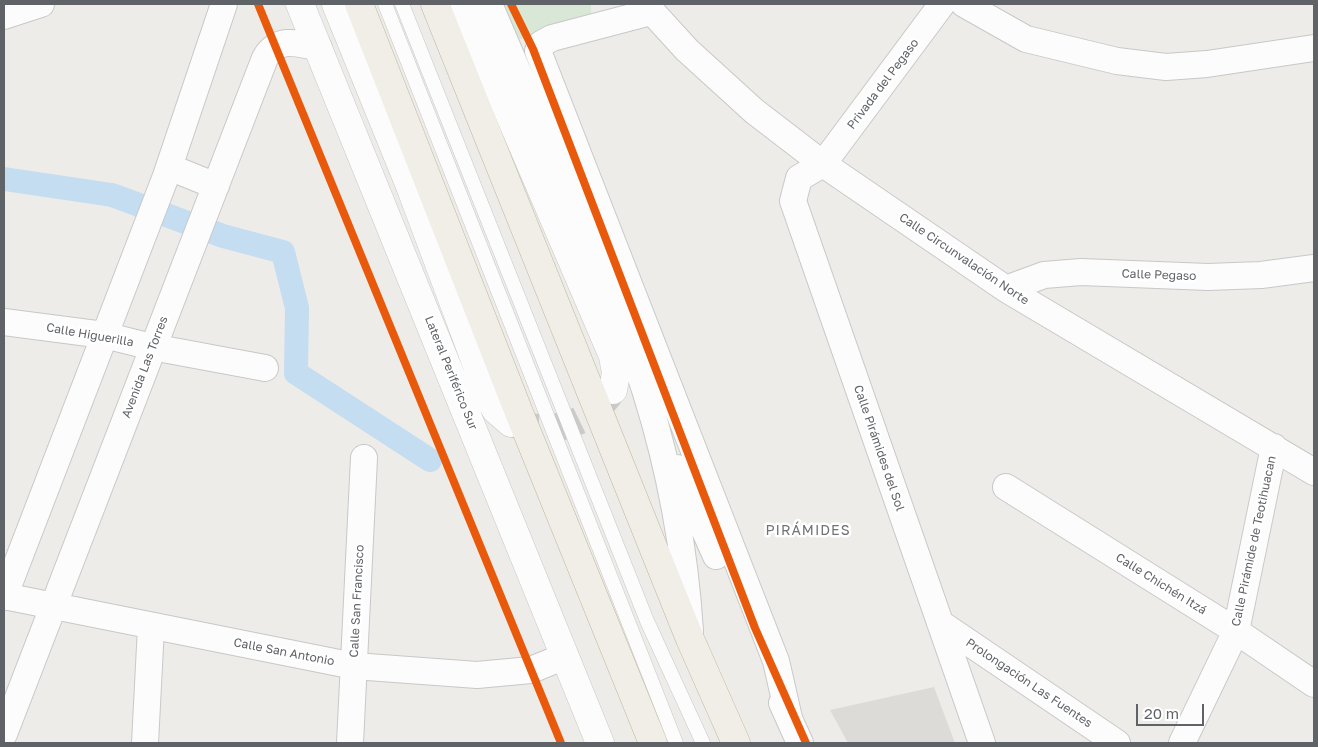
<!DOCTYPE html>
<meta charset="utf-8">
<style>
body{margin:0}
#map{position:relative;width:1318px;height:747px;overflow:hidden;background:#eeece9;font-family:"Golos Text",sans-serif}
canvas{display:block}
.frame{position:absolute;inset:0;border:5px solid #5f6266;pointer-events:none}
.scale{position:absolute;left:1136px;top:704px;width:68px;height:22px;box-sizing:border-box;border:2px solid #5f6266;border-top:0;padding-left:6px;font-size:15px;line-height:18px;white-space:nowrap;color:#5f6266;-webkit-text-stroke:4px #fff;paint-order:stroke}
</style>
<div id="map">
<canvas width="1318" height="747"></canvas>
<div class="frame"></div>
<div class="scale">20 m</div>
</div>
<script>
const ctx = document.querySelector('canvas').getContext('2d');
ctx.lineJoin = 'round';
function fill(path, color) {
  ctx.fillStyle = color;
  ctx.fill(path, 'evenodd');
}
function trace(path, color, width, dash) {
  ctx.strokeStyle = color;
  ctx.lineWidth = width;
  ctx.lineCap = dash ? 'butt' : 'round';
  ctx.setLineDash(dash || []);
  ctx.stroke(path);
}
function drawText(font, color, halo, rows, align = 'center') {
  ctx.font = font + ' "Golos Text",sans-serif';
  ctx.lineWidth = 5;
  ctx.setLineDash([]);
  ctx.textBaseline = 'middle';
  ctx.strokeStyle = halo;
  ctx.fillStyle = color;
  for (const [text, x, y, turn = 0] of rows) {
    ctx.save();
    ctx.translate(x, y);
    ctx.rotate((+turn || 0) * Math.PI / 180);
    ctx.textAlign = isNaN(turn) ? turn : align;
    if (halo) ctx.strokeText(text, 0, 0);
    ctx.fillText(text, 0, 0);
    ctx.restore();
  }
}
fill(new Path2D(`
 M934 687 955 743H848L830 710Z`), '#dddbd8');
fill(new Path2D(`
 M499 4H591V15L514 41Z`), '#d9e7d7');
trace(new Path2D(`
 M4 179 112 195 223 236 283 252 297 308 296 373 430 460`), '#c4ddf1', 24);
trace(new Path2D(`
 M511 423C551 435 588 427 612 391`), '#cacac8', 28, [28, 14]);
const service = new Path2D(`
 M385 4 676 743
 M402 4 647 621 703 743`);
const minor = new Path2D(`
 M489 4C529 98 570 191 606 287 619 322 635 357 646 393 670 470 685 550 690 631
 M645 4 687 50 754 111 823 164 1006 289 1314 472
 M942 4 823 164 799 178 793 201 982 743
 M964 4 1026 39 1117 61 1166 67 1207 64 1314 48
 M651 12 552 38 541 44 538 51 776 661 789 718
 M4 16 41 4
 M169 167 216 186
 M1006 289 1044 275 1081 272 1208 277 1261 275 1314 268
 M4 322 104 335 152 347 265 368
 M677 468 716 556
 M1006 487 1236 631 1314 684
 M4 596 354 666 477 675 531 670 565 656
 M4 597 166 176 224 4
 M940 623 1117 743
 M782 703 800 743
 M4 734 265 58C278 36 298 43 319 48
 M145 743 151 627
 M350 743 364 458
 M1182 743 1236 631 1274 447`);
const secondary = new Path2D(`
 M300 4 600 743
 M336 4 410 186 490 400 496 410 511 423
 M462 4 613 356 616 373 613 390`);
const trunk = new Path2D(`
 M359 4 518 410 653 743
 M435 4 690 639 736 743`);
trace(service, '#c8c8c8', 15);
trace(minor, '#c8c8c8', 28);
trace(secondary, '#c8c8c8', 29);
trace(trunk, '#c1b69a', 29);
trace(service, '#fcfcfc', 14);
trace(minor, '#fcfcfc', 26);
trace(secondary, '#fcfcfc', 28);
trace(trunk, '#f0eee7', 28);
trace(new Path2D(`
 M258 4 561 743
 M511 4 533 49 755 628 806 743`), '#e8590c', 8);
drawText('12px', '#5f6266', '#fff', [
 ["Privada del Pegaso",883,84,-53],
 ["Calle Circunvalación Norte",964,259,34],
 ["Calle Pegaso",1159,275,2],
 ["Calle Higuerilla",90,335,10],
 ["Avenida Las Torres",145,367,-69],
 ["Lateral Periférico Sur",451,373,68],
 ["Calle Pirámides del Sol",879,448,71],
 ["Calle Pirámide de Teotihuacan",1254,541,-78],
 ["Calle Chichén Itzá",1161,584,32],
 ["Calle San Francisco",357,601,-87],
 ["Calle San Antonio",284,652,11],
 ["Prolongación Las Fuentes",1029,683,34]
]);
ctx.letterSpacing = '1px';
drawText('14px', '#707477', '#fff', [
 ["PIRÁMIDES",808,531]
]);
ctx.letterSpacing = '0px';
</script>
